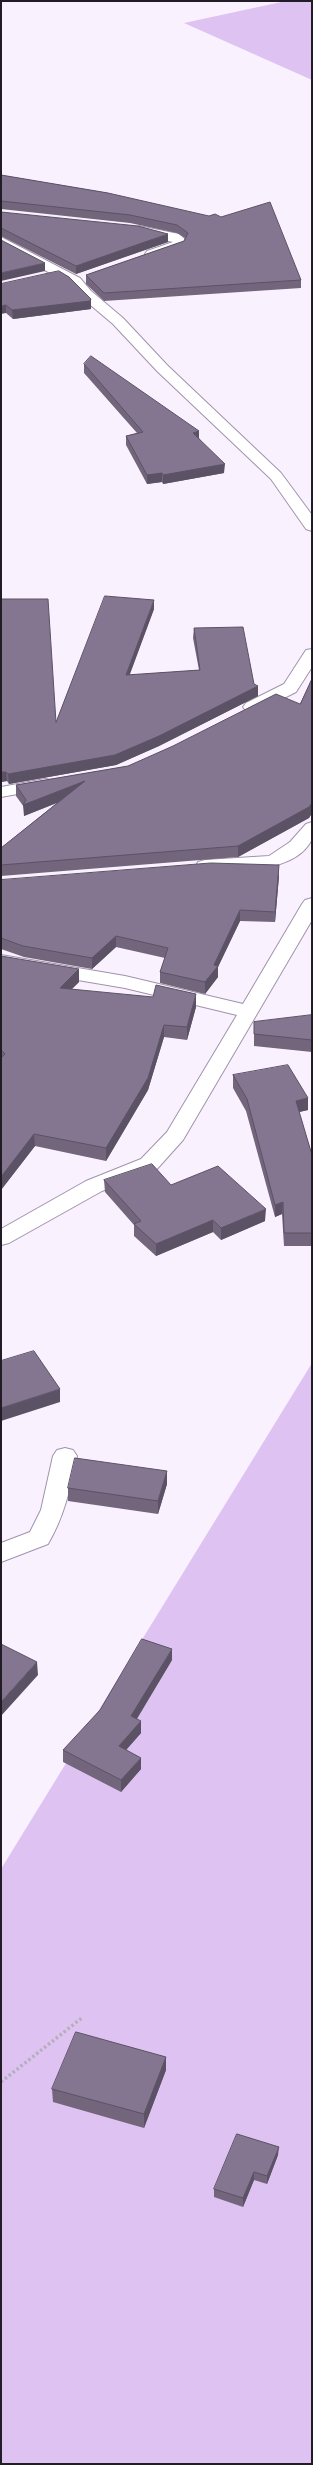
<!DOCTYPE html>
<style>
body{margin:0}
#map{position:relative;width:313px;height:2465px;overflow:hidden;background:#f9f2fe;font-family:Arial,sans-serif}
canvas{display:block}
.frame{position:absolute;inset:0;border:2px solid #221c26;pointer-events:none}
</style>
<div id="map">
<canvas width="313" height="2465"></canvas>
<div class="frame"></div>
</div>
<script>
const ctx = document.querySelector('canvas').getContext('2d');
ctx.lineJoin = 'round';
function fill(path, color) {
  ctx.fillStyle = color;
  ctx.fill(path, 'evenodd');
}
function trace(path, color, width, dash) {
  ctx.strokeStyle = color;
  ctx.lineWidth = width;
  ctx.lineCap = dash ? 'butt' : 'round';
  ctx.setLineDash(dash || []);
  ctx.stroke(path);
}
fill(new Path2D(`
 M286 1H312V80L184 23Z
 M312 1363V2464H1V1869Z`), '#dec3f2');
const street = new Path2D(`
 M139 226 179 234 187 241 183 248 157 257H147L145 254 147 251 173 242 134 233 133 230Z
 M1 237 80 278 91 291 123 318 167 365 281 473 312 515V531L306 529 271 479 157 371 113 324 81 297 70 284 1 246Z
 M312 649V667L296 692 258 711H246L243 707 246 703 284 684 306 650Z
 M45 779 51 780 54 784 51 788 1 797V787Z
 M312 822C312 828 313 836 311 841 293 874 237 869 205 872L198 870 196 866 198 862 205 860 269 856 290 842 306 824Z
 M312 898V920L183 1140 157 1169 102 1191 9 1243 1 1245V1229L86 1181 141 1159 167 1132 237 1015 125 988 1 967V955L125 976 243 1004 302 904 305 900Z
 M65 1448 73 1450 77 1456C70 1488 65 1515 48 1544L1 1562V1543L30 1532 41 1510 53 1456 57 1450Z`);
trace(street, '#a192ad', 2);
trace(new Path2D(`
 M1 2082 83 2017`), '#b5afba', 3.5, [2.5, 2.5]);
fill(street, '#fff');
fill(new Path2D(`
 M1 175 108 193 301 280V288L104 301 86 284V275L184 241 185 238 177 233 130 223 1 209V212L168 242 76 274 1 236Z
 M1 284 91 299V309L13 319 6 313Z
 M84 364 199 431V438L224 473 163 484 162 482 147 484 126 445V436L137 433 84 373Z
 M1 599 56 722 154 609 129 675 199 670 193 638 194 628 254 684 258 696 159 746 116 765 9 784 7 781 1 782Z
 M312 679V813L309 818 238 857 1 876V848L58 802 24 816V807L16 796V785L128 766 300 704Z
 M279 876 275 922 240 921 218 967V977L205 994 160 983V972L165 958 116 947 92 969 24 957 1 949V880Z
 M1 956 79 982 72 989 196 1007 187 1040 164 1037 148 1090 106 1161 35 1146 1 1190Z
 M312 1015V1052L254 1046V1022Z
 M233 1075 308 1098V1110L299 1112 312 1155V1246H284L282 1214 275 1217 246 1111 233 1088Z
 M104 1180 171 1185 265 1221 221 1240 213 1232 156 1256 134 1236V1225L105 1192Z
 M167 1471V1484L158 1514 68 1501V1488Z
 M172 1660 137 1719 141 1733 126 1750 141 1769 121 1792 63 1762V1750Z
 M166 2057V2070L144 2128 53 2102 52 2089Z
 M278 2155 267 2184 254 2180 243 2207 214 2197V2189Z`), '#72657c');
fill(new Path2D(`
 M168 234V242L76 274V266Z
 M45 263V271L1 281V273Z
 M91 299V309L13 319 12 310Z
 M6 305V313L1 314V306Z
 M199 431V440L193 433Z
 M225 464 224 473 163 484V475Z
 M162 473V482L147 484V475Z
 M154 600V609L126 685V675Z
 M258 686V696L159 746 116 765 9 784 8 774Z
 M1 772H6L7 781 1 782Z
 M85 781V792L24 816 23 805Z
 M312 803V813L309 818 238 857V846Z
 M279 865V876L275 922V912Z
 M240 910V921L218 967V977L205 994V982Z
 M116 936V947L92 969V958Z
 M79 969V982L60 1000V988Z
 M196 994V1007L187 1040V1027Z
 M164 1025V1037L148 1090 106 1161V1148Z
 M308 1098V1110L295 1113 296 1101Z
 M34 1134 35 1146 1 1190V1177Z
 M283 1202 282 1214 275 1217V1205Z
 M266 1209 265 1221 221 1240V1228Z
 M213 1220V1232L156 1256V1244Z
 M60 1389V1402L1 1421V1408Z
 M167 1471V1484L158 1514V1501Z
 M172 1649V1660L131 1728V1716Z
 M37 1662 38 1675 1 1716V1702Z
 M141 1721V1733L119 1758V1746Z
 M141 1758V1769L121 1792V1780Z
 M166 2057V2070L144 2128V2114Z
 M279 2147 278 2155 267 2184V2176Z
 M254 2172V2180L243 2207V2198Z`), '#5c5265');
const building = new Path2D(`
 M1 175 108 193 209 216 215 214 221 217 270 202 301 280 104 293 86 275 184 241 188 233 177 225 130 215 1 201Z
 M1 212 138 226 168 234 76 266 1 228Z
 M1 240 45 263 1 273Z
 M59 271 69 277 91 299 90 301 12 310 6 305 1 306V284Z
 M91 356 199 431 193 433 225 464 163 475 162 473 147 475 126 436 143 432 84 364Z
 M105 596 154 600 126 675 200 670 194 628 243 627 254 684 258 686 159 736 115 755 8 774 6 772H1V599H48L56 722Z
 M312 679V803L309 807 238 846 1 865V848L85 781 23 805 26 800 16 785 128 766 173 746 276 694 300 704Z
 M211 863 279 865 275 912 240 910 214 965 218 966 205 982 160 972 168 948 116 936 92 958 23 946 1 938V880Z
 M1 956 79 969 60 988 153 997 156 985 196 994 187 1027 164 1025 148 1078 106 1148 34 1134 1 1177V1058L5 1054 1 1050Z
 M312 1015V1040L254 1034V1022Z
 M288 1065 308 1098 296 1101 312 1155V1233H284L283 1202 275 1205 247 1099 233 1075Z
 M152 1164 171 1185 218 1166 266 1209 221 1228 213 1220 156 1244 134 1224 141 1221 104 1180Z
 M34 1351 60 1389 1 1408V1361Z
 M75 1458 167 1471 158 1501 68 1488Z
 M142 1639 172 1649 131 1716 141 1721 119 1746 141 1758 121 1780 63 1750 100 1710Z
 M1 1644 37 1662 1 1702Z
 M76 2032 166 2057 144 2114 52 2089Z
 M237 2134 279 2147 267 2176 254 2172 243 2198 214 2189Z`);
fill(building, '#847590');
trace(building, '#5c5265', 1);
</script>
